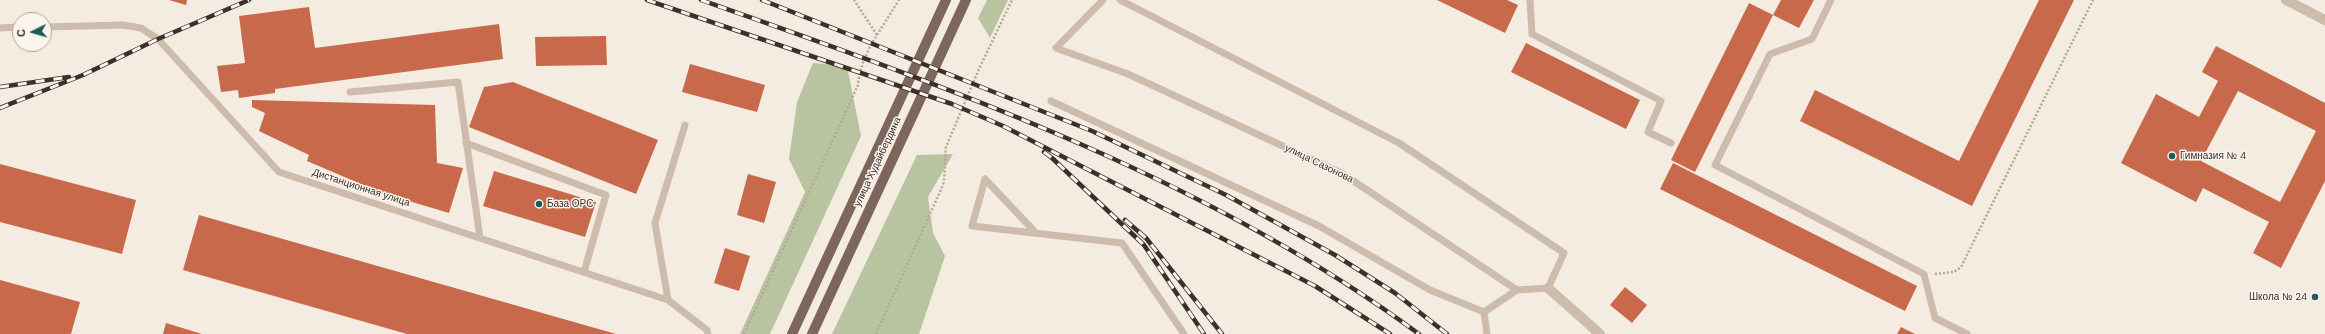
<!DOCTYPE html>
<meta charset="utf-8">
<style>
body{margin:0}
#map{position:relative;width:2325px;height:334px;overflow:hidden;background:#f4ebe1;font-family:"DM Sans",sans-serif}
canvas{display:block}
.north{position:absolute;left:12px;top:12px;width:40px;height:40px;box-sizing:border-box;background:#fbf5ee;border:1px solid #aea6a0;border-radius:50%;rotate:265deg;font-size:11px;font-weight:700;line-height:16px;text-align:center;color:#3b302b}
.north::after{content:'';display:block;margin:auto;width:14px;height:18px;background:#1f5a5e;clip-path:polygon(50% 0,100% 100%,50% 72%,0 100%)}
</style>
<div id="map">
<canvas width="2325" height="334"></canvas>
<div class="north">С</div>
</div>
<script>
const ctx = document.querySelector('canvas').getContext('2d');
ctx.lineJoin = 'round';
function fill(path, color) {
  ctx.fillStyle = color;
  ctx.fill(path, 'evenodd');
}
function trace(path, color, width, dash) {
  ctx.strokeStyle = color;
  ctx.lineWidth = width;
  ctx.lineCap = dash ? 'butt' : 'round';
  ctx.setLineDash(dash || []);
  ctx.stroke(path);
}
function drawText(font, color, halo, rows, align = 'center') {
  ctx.font = font + ' "DM Sans",sans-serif';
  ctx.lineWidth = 3;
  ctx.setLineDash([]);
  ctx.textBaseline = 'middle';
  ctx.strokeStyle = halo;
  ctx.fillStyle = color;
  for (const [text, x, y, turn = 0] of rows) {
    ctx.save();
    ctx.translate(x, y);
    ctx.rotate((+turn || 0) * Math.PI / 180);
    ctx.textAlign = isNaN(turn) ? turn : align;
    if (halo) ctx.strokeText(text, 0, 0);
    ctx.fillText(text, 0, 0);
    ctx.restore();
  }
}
fill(new Path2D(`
 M987 0H1008L990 38 978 18Z
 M813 63 847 66 861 136 770 334H740L805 192 789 159 797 102Z
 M953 154 928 197 933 233 945 256 919 334H832L917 155Z`), '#b8c4a0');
fill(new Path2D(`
 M169 0H187L186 5Z
 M1437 0H1507L1518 5 1505 33Z
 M1781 0H1814L1799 28 1773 15Z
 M2039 0H2074L1972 206 1800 121 1815 90 1959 161Z
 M1749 3 1773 15 1695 172 1671 160Z
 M309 7 315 48 499 24 503 59 275 89V93L239 98 238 90 221 92 217 66 245 63 239 16Z
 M606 36 607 65 536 66 535 37Z
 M1526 43 1640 100 1626 129 1511 72Z
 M2216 46 2325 103V181L2281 268 2253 253 2269 222 2203 188 2196 202 2121 163 2156 94 2199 117 2218 81 2202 72ZM2238 91 2316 131 2280 202 2201 161Z
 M690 64 765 85 757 112 682 92Z
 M513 82 658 140 636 194 469 127 484 87Z
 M252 100 435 105 437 163 463 168 449 213 382 193 307 161 309 155 259 131 265 113 252 107Z
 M1673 163 1917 286 1905 311 1660 189Z
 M0 164 136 200 122 254 0 222Z
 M494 171 596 202 585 237 483 206Z
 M748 174 776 182 764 223 737 215Z
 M199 215 616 334H407L183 270Z
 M725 248 750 256 739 291 714 283Z
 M0 280 80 302 71 334H0Z
 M1625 287 1647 305 1632 323 1610 305Z
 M166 323 202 334H163Z
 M1901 327 1915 334H1897Z`), '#c8694b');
trace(new Path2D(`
 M877 35 899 0
 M1935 274 1954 272 1961 267 2093 0
 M744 334 858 85C860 66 867 51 877 35L854 0
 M876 334 943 185C946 172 944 160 946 147L979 69 1012 0`), '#b9a596', 2.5, [2, 2]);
trace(new Path2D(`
 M1103 0 1056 48 1128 74 1343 174 1517 290 1548 288 1564 253 1399 143 1120 0
 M1530 0 1532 34 1661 101 1648 132 1671 143
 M1831 0 1812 39 1770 54 1715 165 1924 274 1935 318 1967 334
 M44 27 123 25 141 28 158 39 279 172 668 300 707 330 708 334
 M0 28 20 27
 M350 92 458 82 480 238
 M1051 101 1319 226 1430 290 1484 312 1517 290
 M466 143 606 195 584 272
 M1036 233 985 179 972 226 1122 243 1184 334
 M668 300 655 223 685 125
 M1484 312 1487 334`), '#cdbbac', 7);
trace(new Path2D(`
 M2286 0 2325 20
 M1548 288 1600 334`), '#cdbbac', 10);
trace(new Path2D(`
 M792 334 946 0
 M812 334 966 0`), '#7d675c', 10);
const rail = new Path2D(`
 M647 0 952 104 1003 126 1315 286 1390 334
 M701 0C950 88 1204 176 1419 334
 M762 0 1092 131 1226 195 1335 255 1395 293 1447 334
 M0 87 69 77
 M0 108 83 75 158 39 249 0
 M1044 152 1052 158 1144 245 1204 334
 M1125 220 1146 238 1222 334`);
trace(rail, '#3b302b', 4.5);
trace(rail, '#fbf5ee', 3, [9]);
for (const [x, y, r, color] of [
 [2172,156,4,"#1f5a5e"],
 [539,204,4,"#1f5a5e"],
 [2315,297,4,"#1f5a5e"]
]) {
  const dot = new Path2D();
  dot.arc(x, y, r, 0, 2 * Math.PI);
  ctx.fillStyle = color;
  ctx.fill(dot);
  trace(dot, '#fbf5ee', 1.5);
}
drawText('10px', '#3b302b', '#fbf5ee', [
 ["Гимназия № 4",2180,156],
 ["База ОРС",547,204],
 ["Школа № 24",2307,297,"right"]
], 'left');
drawText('10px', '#3b302b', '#fbf5ee', [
 ["улица Худайбердина",878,162,-65],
 ["улица Сазонова",1319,164,26],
 ["Дистанционная улица",361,188,18]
]);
</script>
